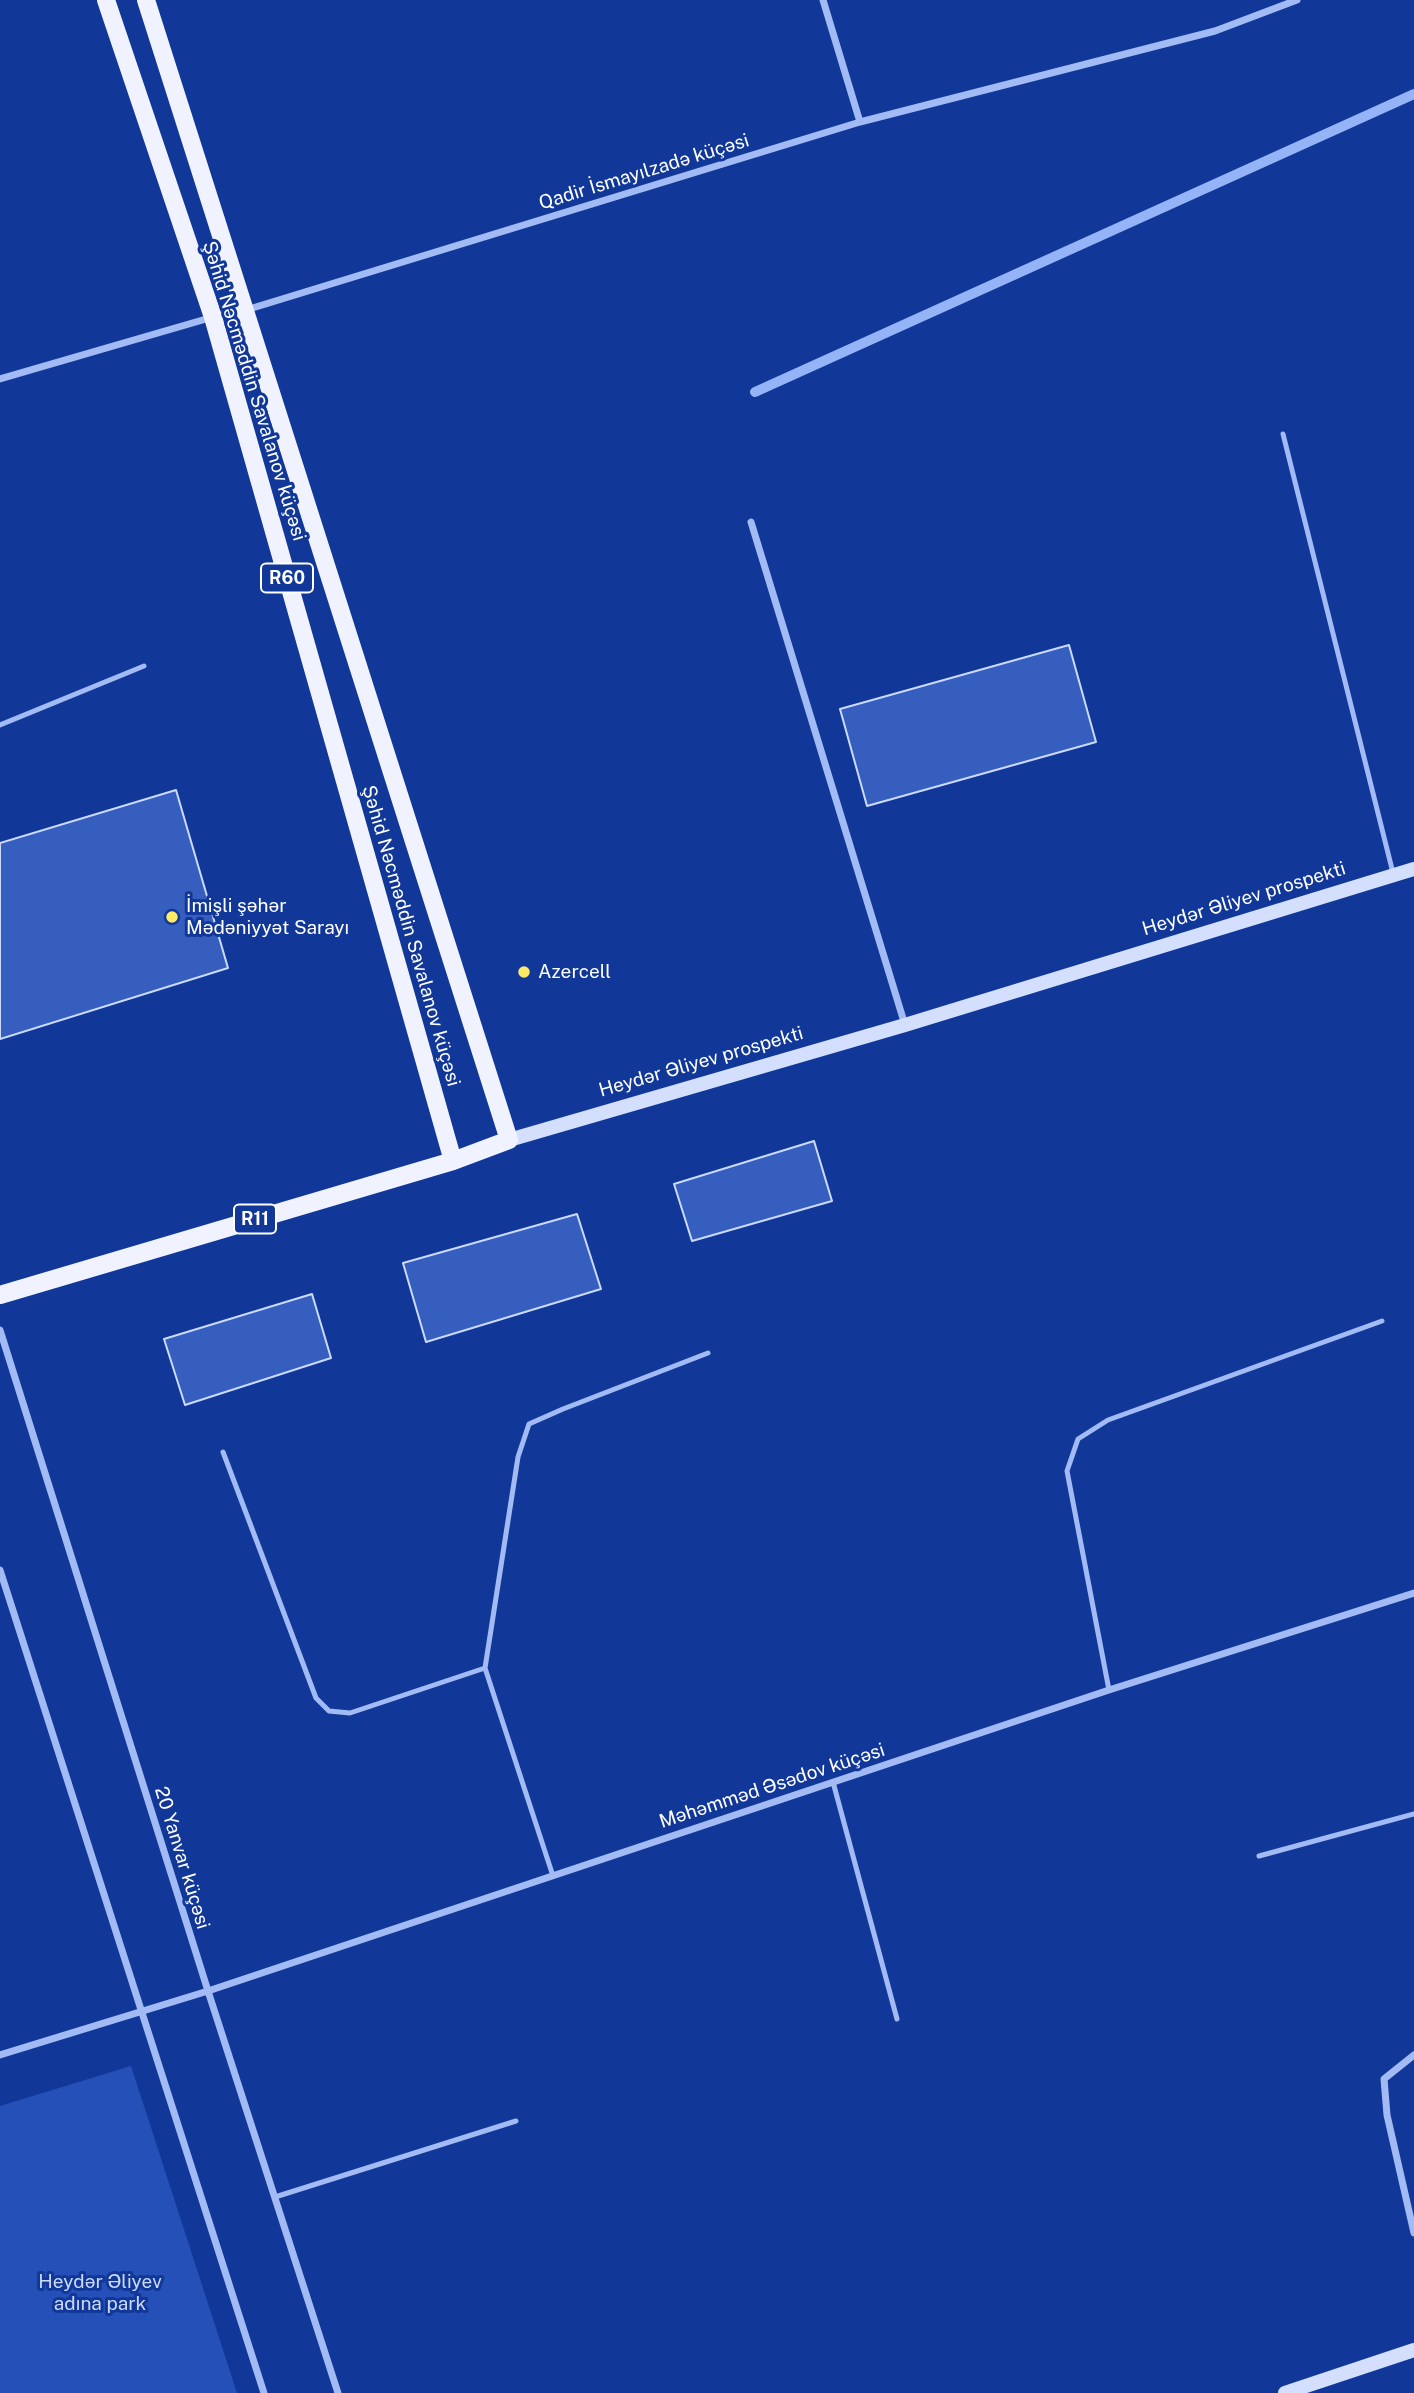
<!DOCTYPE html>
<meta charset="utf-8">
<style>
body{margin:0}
canvas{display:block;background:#113899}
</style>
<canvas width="1414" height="2393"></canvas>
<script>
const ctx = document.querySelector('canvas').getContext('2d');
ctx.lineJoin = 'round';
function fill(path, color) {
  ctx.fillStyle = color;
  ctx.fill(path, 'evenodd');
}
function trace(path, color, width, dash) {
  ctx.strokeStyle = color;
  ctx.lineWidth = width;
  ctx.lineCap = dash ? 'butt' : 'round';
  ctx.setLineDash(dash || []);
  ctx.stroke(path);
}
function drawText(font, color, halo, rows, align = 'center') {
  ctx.font = font + ' "Public Sans",sans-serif';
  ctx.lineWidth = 6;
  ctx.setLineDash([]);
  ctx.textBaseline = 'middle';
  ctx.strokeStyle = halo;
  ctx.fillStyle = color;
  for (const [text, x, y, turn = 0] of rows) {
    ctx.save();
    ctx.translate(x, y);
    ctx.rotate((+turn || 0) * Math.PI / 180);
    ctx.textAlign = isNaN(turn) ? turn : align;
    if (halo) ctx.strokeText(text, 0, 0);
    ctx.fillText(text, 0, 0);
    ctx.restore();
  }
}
fill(new Path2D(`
 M131 2066 237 2393H0V2106Z`), '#2450b8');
trace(new Path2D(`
 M755 392 1414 94`), '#95b3f7', 10);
const building = new Path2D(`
 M1069 645 1096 742 867 806 840 709Z
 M176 790 228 968 0 1039V843Z
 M814 1141 832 1201 692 1241 674 1184Z
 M577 1214 601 1289 426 1342 403 1263Z
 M312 1294 331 1358 185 1405 164 1339Z`);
fill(building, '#355ebf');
trace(building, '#cbdafe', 2);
trace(new Path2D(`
 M1283 434 1393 873
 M0 725 144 666
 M223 1452 316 1698 329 1711 350 1713 485 1668
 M1109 1690 1067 1471 1078 1439 1108 1420 1382 1321
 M833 1782 897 2019
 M1259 1856 1414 1814
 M553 1876 485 1668 518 1457 529 1424 563 1409 708 1353
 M275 2197 516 2121`), '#a3bbf4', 5);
trace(new Path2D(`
 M823 0 860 122
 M0 379 213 317 246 310 860 122 1215 31 1297 0
 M751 522 905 1025
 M0 1330 208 1991 338 2393
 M0 1570 264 2393
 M0 2055 208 1991 1109 1690 1414 1593
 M1414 2055 1384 2079 1387 2115 1414 2233`), '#a3bbf4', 7);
trace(new Path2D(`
 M509 1140 905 1025 1414 869
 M1285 2393 1414 2350`), '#d3dffd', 14);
trace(new Path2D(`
 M106 0 213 317 453 1161
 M0 1295 453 1161 509 1140 146 0`), '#f0f3ff', 18);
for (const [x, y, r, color] of [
 [172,917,7,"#ffea66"],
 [524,972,7,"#ffea66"]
]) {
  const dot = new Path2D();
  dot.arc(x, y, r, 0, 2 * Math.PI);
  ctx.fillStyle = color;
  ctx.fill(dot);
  trace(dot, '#113899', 2.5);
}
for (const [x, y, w] of [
 [287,578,52],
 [255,1219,42]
]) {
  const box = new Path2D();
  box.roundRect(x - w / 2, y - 14.5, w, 29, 5);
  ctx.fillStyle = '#113899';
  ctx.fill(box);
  trace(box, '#fff', 2);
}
drawText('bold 18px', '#fff', null, [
 ["R60",287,578],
 ["R11",255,1219]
]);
drawText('19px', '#fff', '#113899', [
 ["Qadir İsmayılzadə küçəsi",644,172,-17],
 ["Şəhid Nəcməddin Savalanov küçəsi",254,391,73],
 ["Heydər Əliyev prospekti",1244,899,-17],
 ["Şəhid Nəcməddin Savalanov küçəsi",411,936,74],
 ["Heydər Əliyev prospekti",701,1062,-16],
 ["Məhəmməd Əsədov küçəsi",772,1786,-18],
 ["20 Yanvar küçəsi",182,1858,73]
]);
drawText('19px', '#fff', '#113899', [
 ["İmişli şəhər",186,906],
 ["Mədəniyyət Sarayı",186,928],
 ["Azercell",538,972]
], 'left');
drawText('19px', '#cbdafe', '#113899', [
 ["Heydər Əliyev",100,2282],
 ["adına park",100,2304]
]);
</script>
